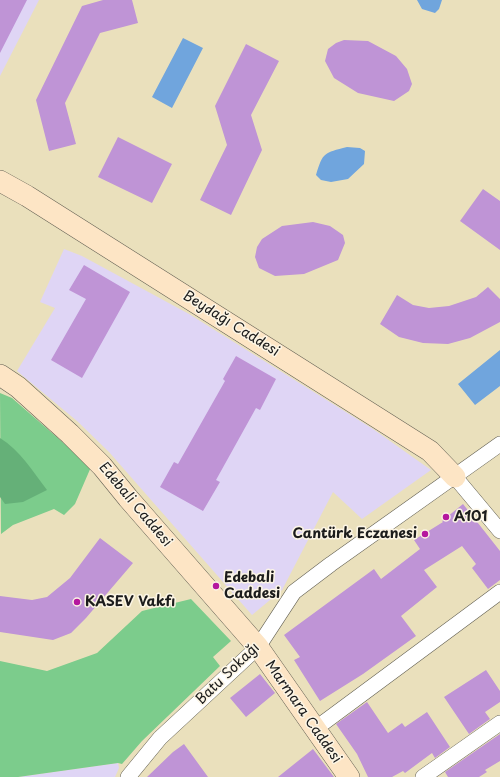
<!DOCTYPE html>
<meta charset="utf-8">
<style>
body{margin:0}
canvas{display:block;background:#eae0bc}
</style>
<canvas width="500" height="777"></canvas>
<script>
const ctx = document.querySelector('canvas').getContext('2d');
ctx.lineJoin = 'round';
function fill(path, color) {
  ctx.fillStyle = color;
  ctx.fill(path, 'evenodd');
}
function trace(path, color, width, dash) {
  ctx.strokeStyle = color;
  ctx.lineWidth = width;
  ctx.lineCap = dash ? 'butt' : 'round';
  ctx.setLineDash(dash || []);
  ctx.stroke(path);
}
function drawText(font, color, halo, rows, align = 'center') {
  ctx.font = font + ' "Playpen Sans",sans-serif';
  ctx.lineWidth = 3;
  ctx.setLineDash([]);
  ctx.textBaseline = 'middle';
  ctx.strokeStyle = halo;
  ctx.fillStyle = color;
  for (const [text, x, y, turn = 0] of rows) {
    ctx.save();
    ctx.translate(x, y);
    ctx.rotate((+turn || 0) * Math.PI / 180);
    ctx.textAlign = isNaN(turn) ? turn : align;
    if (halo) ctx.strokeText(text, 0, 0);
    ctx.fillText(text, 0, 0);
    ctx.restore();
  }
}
fill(new Path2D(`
 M0 0H39L0 76Z
 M64 249 82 256 189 314 373 429 431 470 362 519 333 492 282 590 252 615 109 452 77 421 17 371 55 308 40 302Z
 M118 763 119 768 115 777H18Z`), '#dfd5f5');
fill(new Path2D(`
 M0 393 12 398 91 467 75 504 64 515 54 509 13 525 1 534Z
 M191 599 231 641 213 657 220 666 142 741 122 764 118 763 18 777H0V661L47 671 97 653 142 611Z`), '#7ccc8c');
fill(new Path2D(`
 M0 438C20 450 33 472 47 490L23 502 5 504 0 497Z`), '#65b078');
fill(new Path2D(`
 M417 0H442L439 9 435 13 422 9Z
 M183 38 203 48 172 108 152 97Z
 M347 147 360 148 365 151 364 164 348 179 331 182 321 180 316 175C323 152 324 153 347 147Z
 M500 350V386L475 405 458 384Z`), '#70a5dd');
fill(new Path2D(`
 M0 0H27L0 53Z
 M103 0H132L138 23 100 33 65 103 76 144 49 151 36 100 82 6Z
 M344 40 368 41 396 56 407 69 412 84 409 91 394 101 358 93 334 78 325 61 328 49 336 43Z
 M246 44 279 61 251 115 262 150 231 215 200 200 227 145 215 106Z
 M118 137 172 164 152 203 98 177Z
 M483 189 500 201V250L460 221Z
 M313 222 330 226 343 235 345 243 338 260 304 274 275 276 259 268 255 257 257 247 262 239 282 226Z
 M84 265 130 292 82 378 51 360 86 299 69 290Z
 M488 287 500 299V322L470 338 448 344 423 343 399 337 380 324 397 295 413 305 429 308 449 306 476 297Z
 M236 356 276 379 260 410 256 408 216 480 220 482 203 511 160 487 174 462 178 464 225 381 223 379Z
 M463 504 500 551V580L488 589 472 568 476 564 462 546 424 570 437 587 401 616 416 636 363 674 320 701 294 660 300 657 284 635 374 569 381 579 420 549 414 540 443 522 442 521Z
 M100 538 133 563 86 618 71 633 53 640 0 632V596L32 600 47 597 70 578Z
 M486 670 500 691V702L485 712 490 719 469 734 444 697Z
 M260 674 275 693 246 717 230 698Z
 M367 702 388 733 402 723 405 727 427 712 450 747 435 758 432 753 405 773 403 771 392 777H368L357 754 336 724Z
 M500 734V761L485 770 487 772 479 777H448L445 772Z
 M184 744 208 777H147L173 752Z
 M313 749 334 777H278Z`), '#bf94d6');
const street = new Path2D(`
 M455 477 500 531
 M315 729 500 592
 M128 777 160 738 258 647 294 592 331 564 500 444
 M423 777 500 723`);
const secondary = new Path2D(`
 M0 181 27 196 430 451 455 477
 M0 375 18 387 70 434 102 466 128 498 258 647 349 777`);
trace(street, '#646154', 16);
trace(secondary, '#646154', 22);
trace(street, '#fff', 15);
trace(secondary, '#fde5c5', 21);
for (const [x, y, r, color] of [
 [446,517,4,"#b5179e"],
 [425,534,4,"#b5179e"],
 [216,586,4,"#b5179e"],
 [77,602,4,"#b5179e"]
]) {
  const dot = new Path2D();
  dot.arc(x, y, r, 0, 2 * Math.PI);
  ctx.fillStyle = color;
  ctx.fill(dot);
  trace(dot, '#fcf5e5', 1.5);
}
drawText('14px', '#1c1c1c', '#fcf5e5', [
 ["Beydağı Caddesi",231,324,32],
 ["Edebali Caddesi",135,505,50],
 ["Batu Sokağı",228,674,-44],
 ["Marmara Caddesi",303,712,55]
]);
drawText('bold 14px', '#1c1c1c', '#fcf5e5', [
 ["A101",454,517],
 ["Cantürk Eczanesi",417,534,"right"],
 ["Edebali̇",224,578],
 ["Caddesi̇",224,594],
 ["KASEV Vakfı",85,602]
], 'left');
</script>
